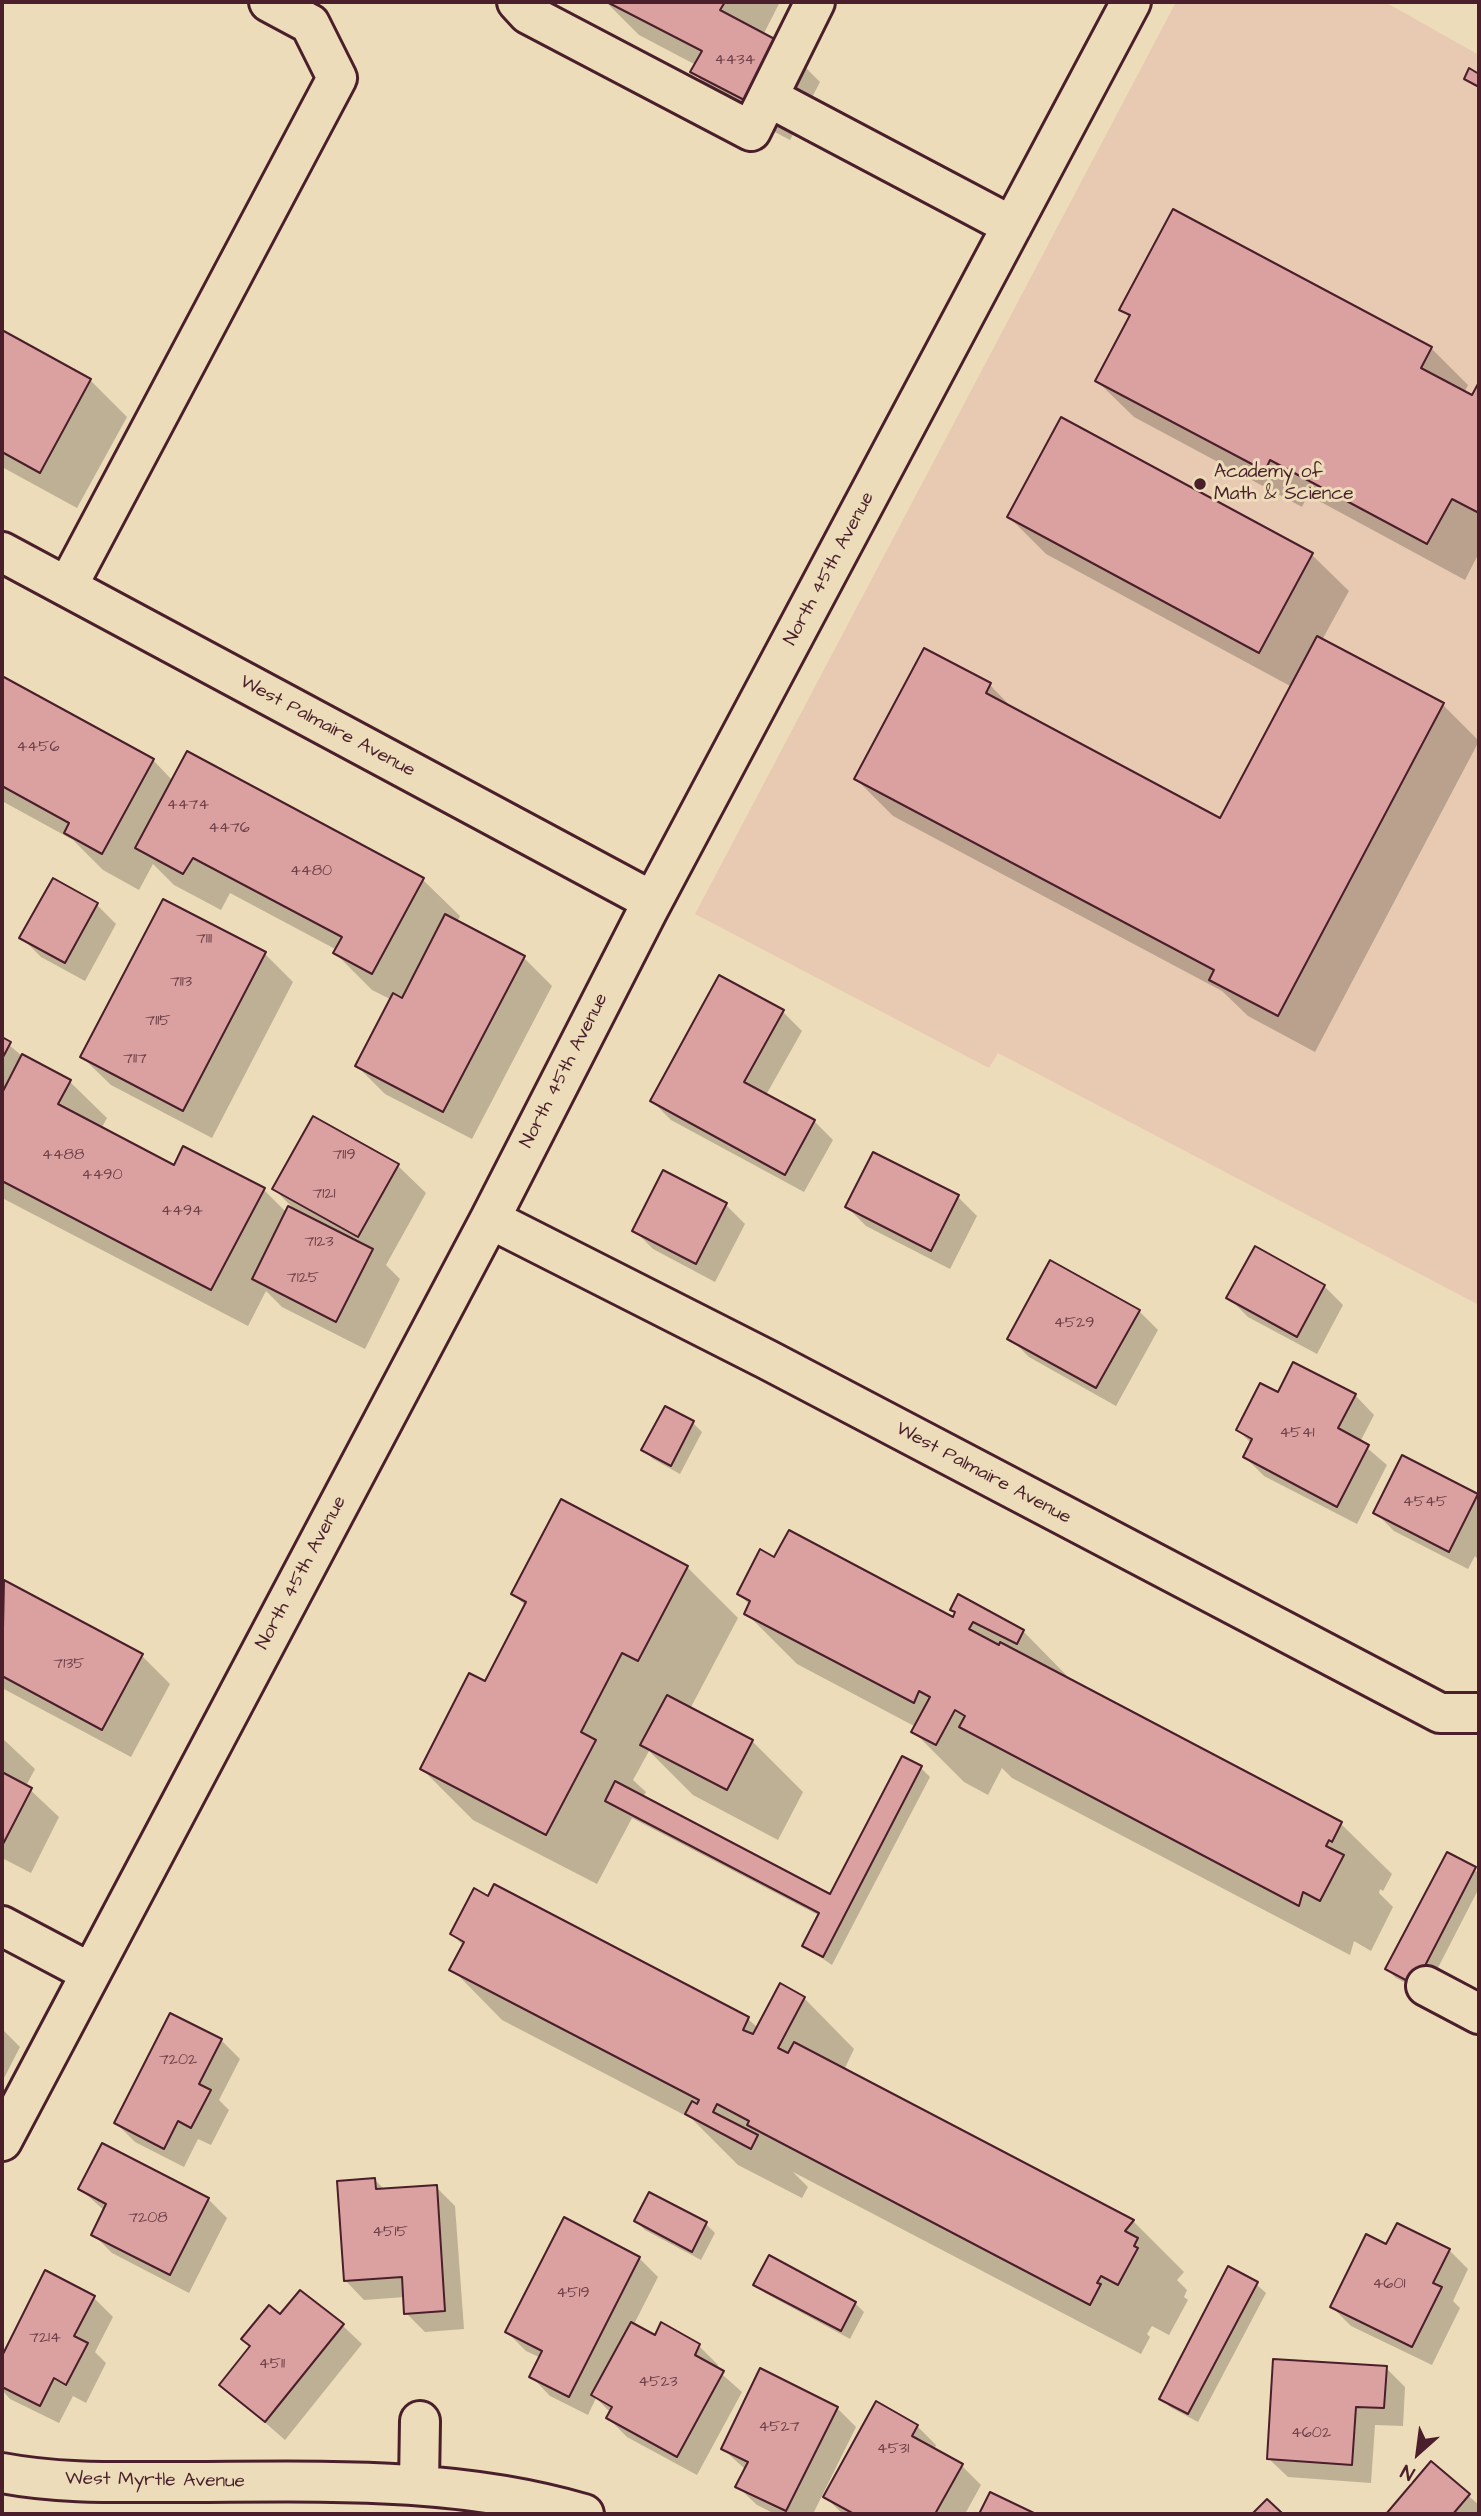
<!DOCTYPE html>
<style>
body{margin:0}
#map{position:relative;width:1481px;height:2516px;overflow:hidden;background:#eddcb9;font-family:"Architects Daughter",sans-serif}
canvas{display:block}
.frame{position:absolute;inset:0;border:4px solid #4a1f2b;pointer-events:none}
.north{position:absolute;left:1383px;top:2418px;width:70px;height:70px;-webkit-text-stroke:5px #eddcb9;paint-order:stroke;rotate:208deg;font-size:19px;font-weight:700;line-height:28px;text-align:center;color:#4a1f2b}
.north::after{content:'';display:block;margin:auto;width:24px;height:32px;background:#4a1f2b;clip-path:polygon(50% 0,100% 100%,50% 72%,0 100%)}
</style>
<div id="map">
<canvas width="1481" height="2516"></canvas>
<div class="frame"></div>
<div class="north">N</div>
</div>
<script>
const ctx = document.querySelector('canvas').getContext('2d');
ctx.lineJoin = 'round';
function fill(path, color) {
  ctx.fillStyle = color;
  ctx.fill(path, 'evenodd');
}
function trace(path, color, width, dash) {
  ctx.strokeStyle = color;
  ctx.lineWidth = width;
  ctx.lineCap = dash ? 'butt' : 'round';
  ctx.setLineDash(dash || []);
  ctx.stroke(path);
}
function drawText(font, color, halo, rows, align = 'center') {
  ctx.font = font + ' "Architects Daughter",sans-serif';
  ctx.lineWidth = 6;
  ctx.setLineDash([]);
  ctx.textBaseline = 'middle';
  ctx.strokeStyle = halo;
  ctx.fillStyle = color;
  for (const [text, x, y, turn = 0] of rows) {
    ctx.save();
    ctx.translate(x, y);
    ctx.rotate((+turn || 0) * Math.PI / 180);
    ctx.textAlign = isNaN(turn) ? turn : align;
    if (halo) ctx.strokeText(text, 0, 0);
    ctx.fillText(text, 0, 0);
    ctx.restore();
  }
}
fill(new Path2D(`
 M1176 2H1385L1479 55V1305L998 1053 989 1068 695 914Z`), '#e8cab2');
fill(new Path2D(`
 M606 2H780L763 35 783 45 820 82 790 140 729 108 693 72 696 65 639 35Z
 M1174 212 1431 348 1468 385 1464 393 1473 398 1479 385V553L1465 580 1308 495 1302 507 1134 417 1097 381 1130 318 1121 309Z
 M2 332 90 380 127 417 77 508 2 467Z
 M1062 419 1312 555 1349 591 1322 640 1443 705 1479 741 1315 1052 1248 1016 1222 991 893 816 856 779 990 685 1015 711 1221 820 1292 687 1046 554 1009 517Z
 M2 678 153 760 173 781 423 880 460 916 457 922 524 958 552 986 472 1139 385 1094 357 1066 392 1000 372 990 335 953 337 950 230 893 221 910 174 885 153 864 139 890 103 870 73 840 2 801Z
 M54 881 97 905 116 924 85 981 41 957 22 938Z
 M265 954 293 982 212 1138 111 1085 82 1057Z
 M783 1012 802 1031 766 1095 814 1121 833 1140 804 1192 671 1120 652 1101Z
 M2 1039 22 1056 70 1082 107 1118 101 1129 175 1167 264 1190 287 1213 297 1212 274 1189 397 1165 426 1193 386 1265 400 1279 365 1349 282 1307 266 1291 248 1326 4 1199 2 1196Z
 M874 1154 958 1197 977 1216 950 1269 866 1226 847 1207Z
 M664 1172 726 1205 745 1224 715 1282 653 1249 634 1230Z
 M1324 1286 1343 1305 1317 1354 1248 1317 1229 1298Z
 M1139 1311 1158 1330 1116 1406 1029 1357 1010 1338Z
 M1278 1395H1355L1374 1415 1360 1442 1387 1465 1357 1524 1264 1476 1245 1457 1251 1443 1238 1430Z
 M693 1423 702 1432 680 1474 653 1459 644 1450Z
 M1477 1495 1479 1561 1475 1556 1468 1569 1394 1531 1375 1512Z
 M775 1559 953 1619 956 1614 952 1609 1023 1631 1073 1682 1341 1824 1392 1874 1383 1891 1380 1889 1379 1893 1393 1907 1371 1951 1354 1941 1350 1955 1012 1778 1002 1768 988 1795 964 1782 913 1731 916 1727 797 1664 746 1613 750 1605 739 1594Z
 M687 1567 738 1618 690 1709 752 1741 803 1792 778 1840 693 1795 649 1751 633 1780 646 1792 643 1797 831 1896 903 1758 921 1768 930 1777 832 1965 804 1946 820 1916 632 1818 597 1884 473 1820 422 1769 485 1684 526 1606 513 1594Z
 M5 1582 142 1656 170 1684 131 1757 2 1688V1588Z
 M2 1738 35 1769 26 1786 59 1817 31 1873 2 1858Z
 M1447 1854 1479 1873V1888L1425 1993 1396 1978 1387 1969Z
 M452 1934 748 2019 758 2028 804 1998 854 2049 844 2070 1133 2221 1184 2272 1177 2280 1187 2290 1184 2297 1188 2300 1169 2335 1152 2326 1147 2334 1150 2337 1141 2354 793 2172 808 2187 802 2198 738 2165 692 2119 502 2020 452 1969 464 1946Z
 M2 2029 20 2047 2 2082Z
 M221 2040 240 2059 219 2100 229 2110 211 2145 198 2139 184 2167 135 2142 116 2123Z
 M375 2180 385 2190 436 2187 455 2206 464 2329 425 2332 406 2313 405 2297 364 2300 345 2280Z
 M80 2189 208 2199 227 2218 189 2293 112 2253 93 2234 105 2211Z
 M636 2221 706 2224 715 2233 701 2260 645 2230Z
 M1387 2246 1449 2250 1468 2269 1453 2301 1460 2308 1432 2365 1351 2326 1332 2307Z
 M639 2258 658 2277 633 2326 655 2337 662 2325 699 2346 718 2365 716 2369 742 2392 697 2475 627 2437 608 2418 611 2413 596 2398 588 2415 550 2396 531 2376 541 2358 526 2351 507 2332Z
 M46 2273 94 2298 113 2317 95 2352 106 2363 86 2403 73 2396 59 2423 10 2399 2 2390V2359Z
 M756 2284 855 2303 864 2312 850 2339 765 2293Z
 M1256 2284 1266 2293 1198 2422 1170 2407 1161 2398Z
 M280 2317 343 2326 362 2344 285 2440 221 2384Z
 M1386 2368 1405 2387 1403 2426 1375 2425 1371 2483 1288 2477 1268 2458Z
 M837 2408 856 2427 813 2514H775L757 2505 737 2486 746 2470 723 2449Z
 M917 2426 936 2445 934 2450 962 2466 981 2485 965 2514H843L825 2497Z
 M1431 2463 1479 2505V2514H1389Z`), '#0003');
const building = new Path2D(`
 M607 2H725L720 10 784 44 752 104 690 72 702 51Z
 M1469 68 1479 74V87L1464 79Z
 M1173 209 1432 347 1421 368 1472 395 1479 382V513L1452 499 1427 544 1270 460 1265 471 1095 381 1130 315 1119 310Z
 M2 330 91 379 40 473 2 452Z
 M1061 417 1313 553 1259 653 1007 517Z
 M1317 636 1444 703 1278 1016 1209 980 1214 970 854 779 924 648 991 683 986 693 1220 818Z
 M2 676 154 759 102 854 64 833 69 823 2 786Z
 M187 751 424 878 372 974 333 953 342 937 193 858 183 874 135 848Z
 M53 878 98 903 65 963 19 938Z
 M163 899 266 952 183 1111 80 1057Z
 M445 914 525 956 443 1112 355 1066 393 993 402 998Z
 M719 975 784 1010 744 1082 815 1120 785 1175 650 1101Z
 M2 1037 11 1042 2 1059Z
 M22 1054 71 1080 58 1104 174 1165 183 1146 265 1188 211 1290 2 1181V1093Z
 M313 1116 399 1164 358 1237 272 1189Z
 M873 1152 959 1195 931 1251 845 1207Z
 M663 1170 727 1203 696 1264 632 1231Z
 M288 1206 373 1249 336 1322 252 1279Z
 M1255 1246 1325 1285 1297 1337 1226 1298Z
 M1050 1260 1140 1310 1096 1388 1007 1339Z
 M1293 1362 1356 1394 1338 1428 1369 1445 1337 1507 1243 1457 1252 1439 1236 1430 1260 1383 1278 1392Z
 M665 1406 694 1421 671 1466 641 1450Z
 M1402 1455 1478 1494 1449 1552 1373 1513Z
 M561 1499 688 1566 638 1661 622 1653 581 1732 596 1740 546 1835 420 1769 469 1673 485 1681 526 1602 511 1594Z
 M789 1530 953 1617 955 1612 950 1610 958 1594 1024 1630 1017 1644 973 1622 969 1629 999 1645 1000 1642 1342 1822 1332 1842 1329 1840 1326 1846 1344 1855 1320 1901 1303 1892 1299 1906 959 1727 965 1716 955 1710 936 1745 911 1732 930 1697 919 1691 914 1703 744 1614 750 1601 737 1594 760 1549 774 1557Z
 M4 1580 143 1654 102 1730 2 1676Z
 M667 1695 753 1740 727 1790 640 1745Z
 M902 1756 922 1766 823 1957 802 1946 819 1913 605 1801 615 1781 830 1894Z
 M2 1772 32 1788 2 1846Z
 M1447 1852 1476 1867 1415 1985 1385 1969Z
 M494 1884 749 2017 743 2030 753 2034 780 1983 805 1997 778 2048 788 2053 794 2042 1134 2220 1125 2231 1138 2238 1134 2246 1138 2248 1118 2285 1101 2276 1097 2283 1101 2284 1090 2305 747 2125 749 2121 717 2104 713 2112 758 2135 751 2149 685 2114 692 2101 697 2104 699 2100 449 1970 464 1942 450 1934 474 1888 488 1896Z
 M170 2013 222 2039 199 2084 211 2090 191 2128 178 2121 164 2149 114 2123Z
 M102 2143 209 2198 170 2275 91 2235 106 2204 78 2189Z
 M375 2178 376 2189 437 2185 445 2311 404 2314 402 2277 344 2281 337 2181Z
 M649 2192 707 2222 692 2252 634 2221Z
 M564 2217 640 2257 569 2397 529 2377 542 2351 505 2332Z
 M1397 2223 1450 2249 1433 2283 1442 2287 1412 2347 1330 2307 1366 2234 1386 2244Z
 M769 2255 856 2302 841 2331 753 2285Z
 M1228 2266 1258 2282 1188 2414 1159 2399Z
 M45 2270 95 2296 74 2336 88 2343 66 2385 54 2378 40 2406 2 2387V2356Z
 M300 2290 344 2324 265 2422 219 2385 250 2346 241 2339 269 2305 280 2314Z
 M631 2322 655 2335 661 2322 700 2344 695 2355 724 2371 677 2457 606 2418 612 2407 591 2395Z
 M1273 2359 1387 2366 1384 2408 1356 2407 1352 2465 1267 2459Z
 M760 2368 838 2407 786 2511 735 2487 748 2462 721 2449Z
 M876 2401 918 2425 912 2436 963 2464 935 2514H854L823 2497Z
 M1431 2461 1470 2494 1453 2514H1386Z
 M990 2492 1036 2514H979Z
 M1267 2499 1283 2514H1252Z`);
fill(building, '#dba1a0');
trace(building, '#4a1f2b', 2);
const minor = new Path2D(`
 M517 2 528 14 751 131 815 2
 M768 97 1012 226
 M2 552 652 901
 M67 587 337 78 310 24 269 2
 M490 1219 768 1360 1440 1713H1479
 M2 1926 91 1973
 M1426 1986 1479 2014
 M2 2141 490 1219 648 910 1131 2
 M2 2473C60 2484 119 2482 177 2482 314 2482 452 2475 584 2514
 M419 2484 420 2421`);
trace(minor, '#4a1f2b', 44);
trace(minor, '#eddcb9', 38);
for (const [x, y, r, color] of [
 [1200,484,7,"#4a1f2b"]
]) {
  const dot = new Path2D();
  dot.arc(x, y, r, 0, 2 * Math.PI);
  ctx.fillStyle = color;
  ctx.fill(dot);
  trace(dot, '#eddcb9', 2.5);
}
drawText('16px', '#6e4048', null, [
 ["4434",735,61],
 ["4456",38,748],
 ["4474",188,806],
 ["4476",229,829],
 ["4480",311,872],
 ["7111",204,940],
 ["7113",181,983],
 ["7115",158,1022],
 ["7117",135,1060],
 ["4488",63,1156],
 ["7119",344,1156],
 ["4490",102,1176],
 ["7121",324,1195],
 ["4494",182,1212],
 ["7123",319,1243],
 ["7125",303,1279],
 ["4529",1074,1324],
 ["4541",1297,1434],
 ["4545",1425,1503],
 ["7135",69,1665],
 ["7202",178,2061],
 ["7208",148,2219],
 ["4515",390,2233],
 ["4601",1389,2285],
 ["4519",573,2294],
 ["7214",45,2339],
 ["4511",272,2365],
 ["4523",658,2383],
 ["4527",779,2428],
 ["4602",1311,2434],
 ["4531",893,2450]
]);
drawText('19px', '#4a1f2b', '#eddcb9', [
 ["Academy of",1214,473],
 ["Math & Science",1214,495]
], 'left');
drawText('19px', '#4a1f2b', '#eddcb9', [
 ["North 45th Avenue",830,569,-62],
 ["West Palmaire Avenue",327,727,28],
 ["North 45th Avenue",565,1071,-63],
 ["West Palmaire Avenue",983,1474,28],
 ["North 45th Avenue",302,1573,-62],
 ["West Myrtle Avenue",155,2481,1]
]);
</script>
